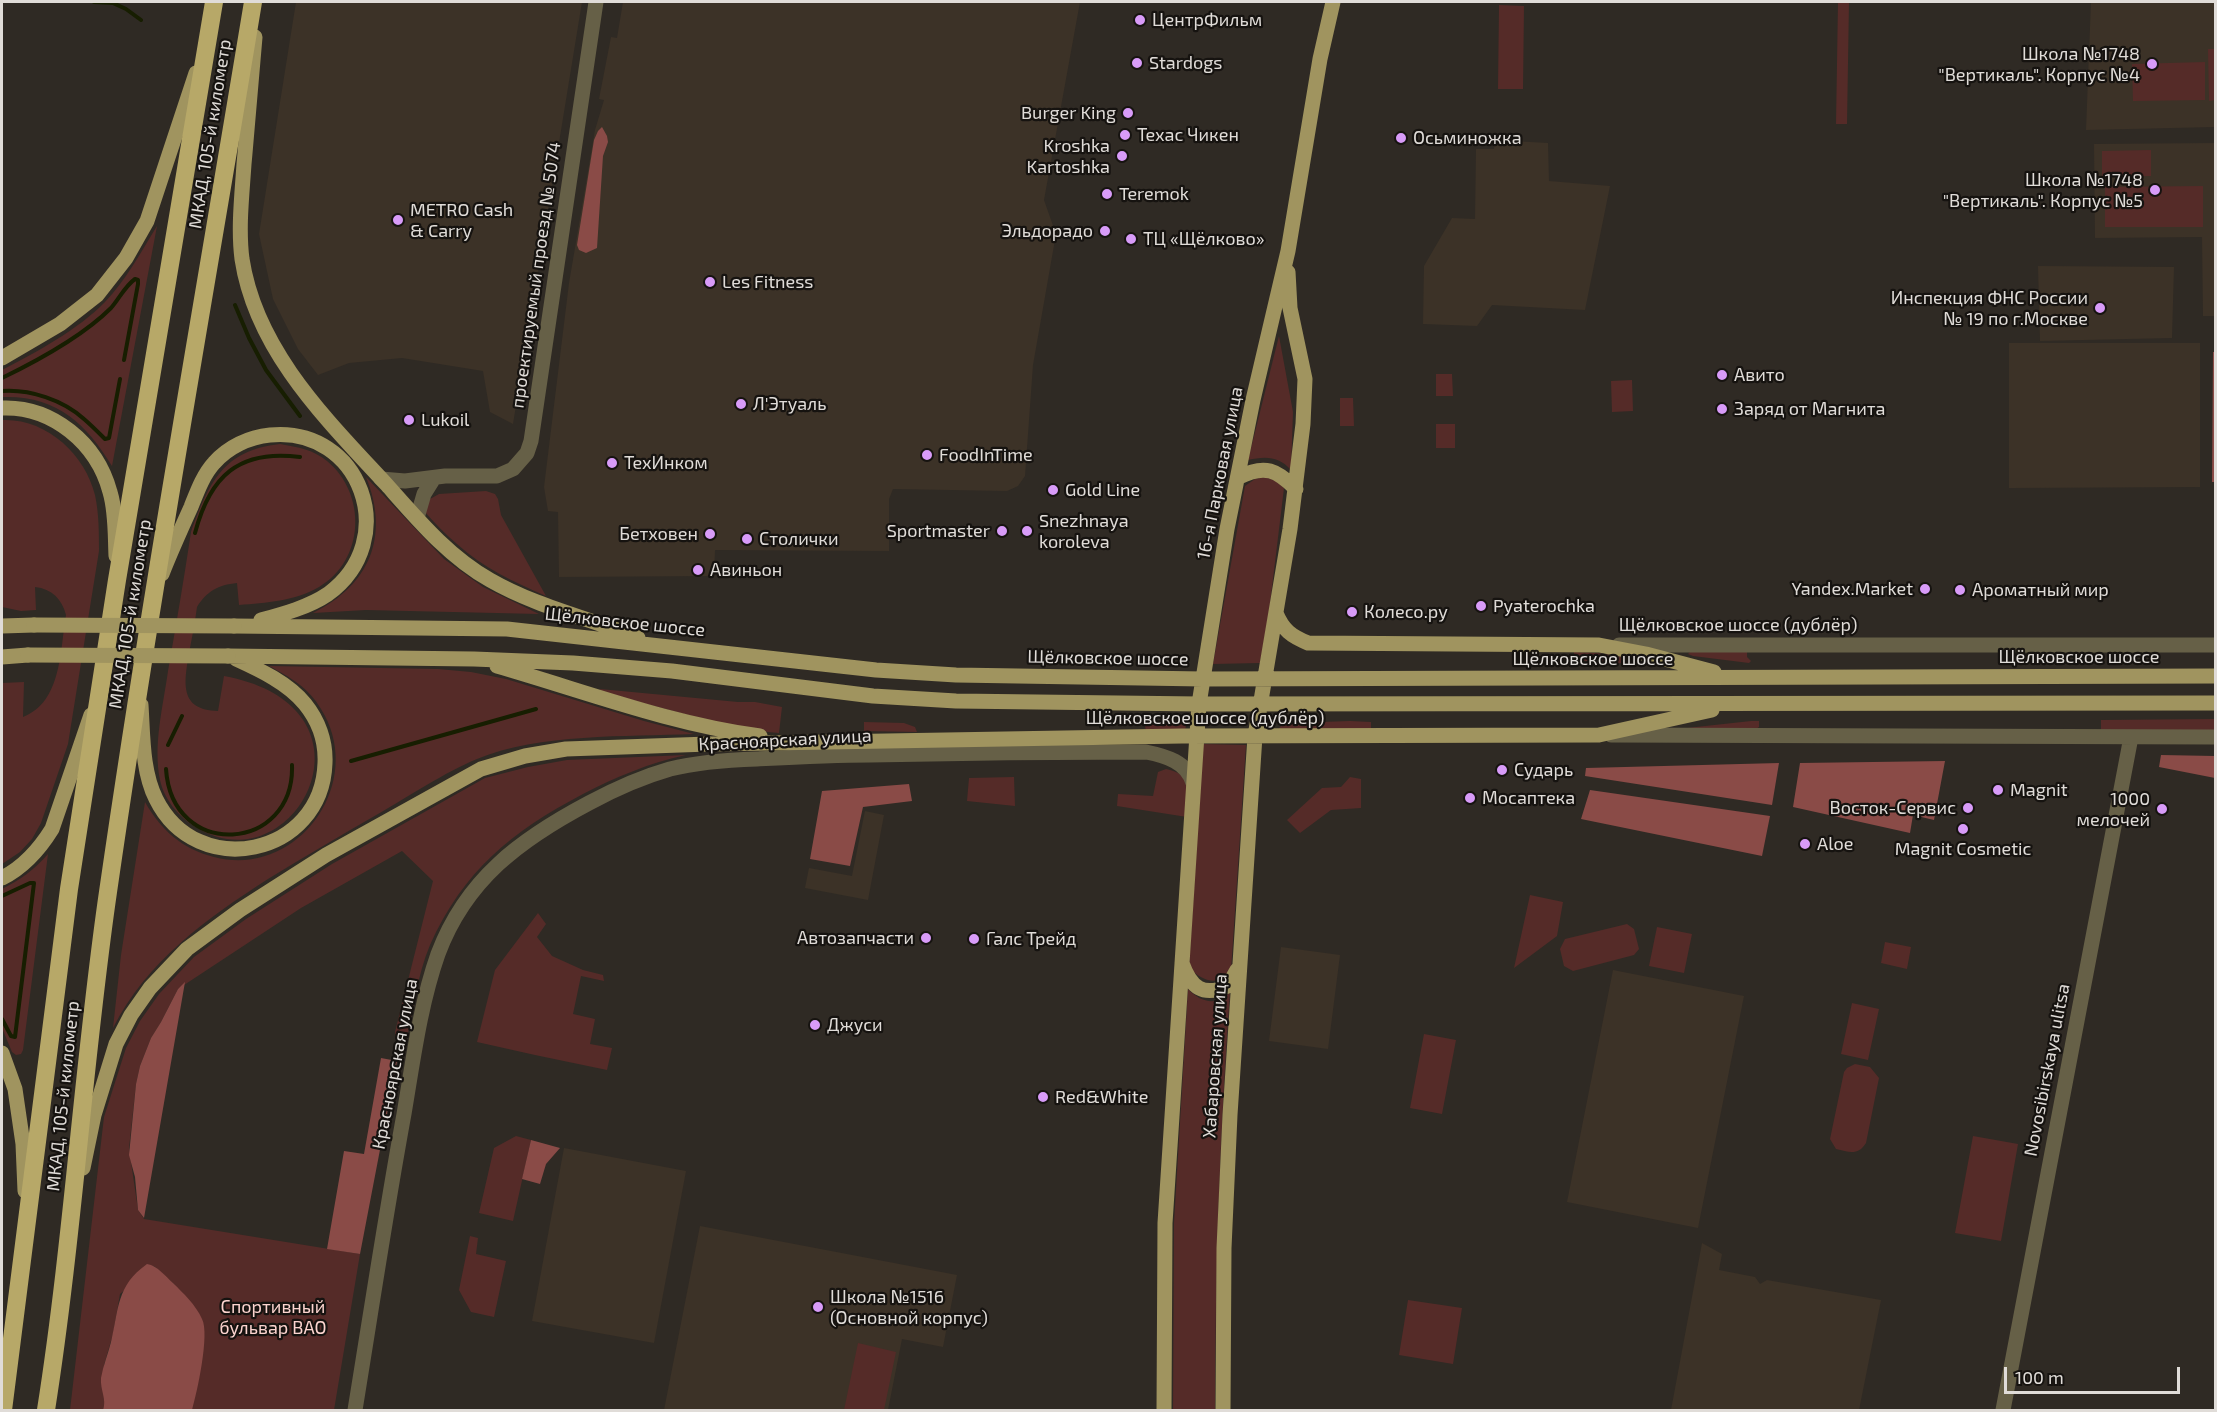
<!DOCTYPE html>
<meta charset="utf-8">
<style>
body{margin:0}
#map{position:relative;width:2217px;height:1412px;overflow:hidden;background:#2f2a24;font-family:"Exo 2",sans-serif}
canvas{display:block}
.frame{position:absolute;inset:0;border:3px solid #e0dcd8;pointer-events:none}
.scale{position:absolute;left:2004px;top:1367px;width:176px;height:27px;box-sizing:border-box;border:3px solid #e0dcd8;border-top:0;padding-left:8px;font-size:18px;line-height:21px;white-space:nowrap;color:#e0dcd8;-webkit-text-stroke:4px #161310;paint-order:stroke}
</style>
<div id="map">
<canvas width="2217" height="1412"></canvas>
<div class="frame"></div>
<div class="scale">100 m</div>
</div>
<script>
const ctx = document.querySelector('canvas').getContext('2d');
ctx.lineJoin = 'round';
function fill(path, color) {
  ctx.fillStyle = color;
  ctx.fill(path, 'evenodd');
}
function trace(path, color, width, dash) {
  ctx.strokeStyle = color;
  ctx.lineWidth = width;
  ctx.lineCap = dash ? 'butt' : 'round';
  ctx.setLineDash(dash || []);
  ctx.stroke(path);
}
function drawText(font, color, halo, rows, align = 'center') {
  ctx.font = font + ' "Exo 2",sans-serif';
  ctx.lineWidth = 4.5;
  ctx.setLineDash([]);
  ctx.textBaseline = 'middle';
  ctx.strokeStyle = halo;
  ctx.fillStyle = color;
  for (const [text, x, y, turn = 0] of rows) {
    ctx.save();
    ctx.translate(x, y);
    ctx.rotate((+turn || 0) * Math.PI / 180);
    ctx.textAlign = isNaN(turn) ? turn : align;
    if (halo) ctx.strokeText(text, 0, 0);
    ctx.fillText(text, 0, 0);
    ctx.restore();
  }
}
fill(new Path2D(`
 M296 2H582L513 424 490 412 483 371 402 358 349 363 318 375 298 349 273 299 259 234Z
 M623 2H1080L1044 200 1056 234 1033 365 1025 476 1018 486 1007 491 893 489 889 499V551L715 550 714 576 559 577 558 512 548 511 544 487 569 283 595 130 604 100 599 99 611 37 617 38Z
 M2091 2H2215V127L2086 130Z
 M1495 140 1548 143 1549 181 1610 186 1585 310 1492 305 1477 326 1423 324 1424 266 1452 218 1475 219 1476 149H1494Z
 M2215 143V316H2203L2202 237 2095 238 2094 144Z
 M2038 266 2174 267 2172 338 2040 341Z
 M2009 343H2200V487L2009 488Z
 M865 811 884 815 868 900 805 888 809 868 852 876Z
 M1281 947 1340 955 1328 1049 1269 1041Z
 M1613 970 1744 996 1698 1228 1567 1202Z
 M564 1148 686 1171 654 1343 532 1321Z
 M700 1226 957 1275 943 1347 902 1339 888 1410H664Z
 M1702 1243 1722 1254 1719 1270 1755 1277 1760 1284 1767 1280 1881 1300 1859 1410H1671Z`), '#3c3227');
fill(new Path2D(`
 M1838 2H1849L1847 124H1836Z
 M1499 5 1524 6 1523 89H1498Z
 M2208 49H2215V100L2209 101Z
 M2205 62V100L2133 101 2132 64Z
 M2151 150V176L2102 177V151Z
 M2203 186V227H2105V187Z
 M157 226 112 466C86 423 56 395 2 397V370C35 353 79 329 105 302 126 280 141 252 157 226Z
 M1279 336 1293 412 1291 470C1279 456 1265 456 1248 460Z
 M1436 374H1452L1453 396H1436Z
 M1632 380 1633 411 1612 412 1611 381Z
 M1340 398H1353L1354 426H1340Z
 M2 420C46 418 85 454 95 495 99 514 99 532 99 551L68 744 41 823 32 839 20 852 2 864V683L24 682 23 717C62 702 60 650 66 615 62 599 52 589 35 587L36 610 21 611 2 607Z
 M1436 424H1455V448H1436Z
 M280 444C298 447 314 450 327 461 367 494 365 560 319 587 295 601 266 603 239 605L237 583C218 585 207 591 197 607 195 622 192 638 189 653 184 683 179 710 218 711L224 676C392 707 294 891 194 826 178 816 164 799 160 780 153 744 163 707 168 671 176 625 184 579 191 532 209 483 223 450 280 444Z
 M366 477 444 559 483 587 539 614 366 610 313 613C370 585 390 536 366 477Z
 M1265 477 1276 481 1284 488 1269 612 1260 663 1213 664 1245 486 1255 479Z
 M486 491 495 494 498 499 501 515 546 596C514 582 483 568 457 544 445 534 434 522 424 511L430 499 439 494Z
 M1574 652 1596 653 1639 659V662L1606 664 1574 659Z
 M1690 652H1747V657L1751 661 1749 663 1693 656 1688 654Z
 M269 666 438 669 471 672 506 679 644 721 694 734C626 737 540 733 477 759 445 772 408 797 378 814 341 835 304 857 268 879 206 919 147 961 113 1028L121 955 145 802C161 830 182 849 214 857 298 879 367 782 321 709 309 688 290 677 269 666Z
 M600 689 738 702H755L782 707 779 733 745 730 601 692Z
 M2215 719V730L2101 731V720Z
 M1154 721 1182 723 1186 726 1185 730 1146 731 1145 726Z
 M1350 721 1371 722V730L1277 731 1281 726 1292 723Z
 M1751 721H1759V727L1752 732 1687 728Z
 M864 722 904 723 915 727 917 732 864 731Z
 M1203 744 1246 745 1231 971C1218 987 1202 981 1189 968Z
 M686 755C649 763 616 777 583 794 511 832 464 870 430 945 417 976 413 1011 406 1043L396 1037 395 1032 433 881 402 851 301 908 178 989 161 1022 151 1038 140 1066 136 1084 129 1148 138 1210 144 1219 360 1254 334 1410H183L175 1285 154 1266 120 1294 113 1334 104 1365 105 1403 103 1410H70L104 1117 126 1048 140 1021 159 994 194 957 246 919 332 864 485 778 528 767 567 760Z
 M1166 769C1195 775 1189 793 1187 817L1117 806 1118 794 1153 796 1158 772Z
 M1014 777 1015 806 967 801 969 778Z
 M1350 777 1361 779V808L1331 810 1300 833 1287 820 1322 788 1341 787Z
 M48 854 23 1050 21 1054 16 1055 12 1052 2 1028V889C20 880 34 870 48 854Z
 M1530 895 1563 902 1557 936 1514 968Z
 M538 913 546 924 537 937 552 956 583 970 603 975 604 981 581 976 573 1014 595 1019 590 1044 612 1048 607 1070 535 1055 477 1042 495 970Z
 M1627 924 1634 929 1639 949 1634 955 1573 971 1564 966 1560 949 1565 939Z
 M1657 927 1692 934 1684 973 1649 966Z
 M1885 942 1911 947 1907 969 1881 963Z
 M1188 989C1200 1002 1217 1007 1230 992 1220 1131 1215 1270 1215 1410H1173L1174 1223Z
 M1852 1003 1879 1009 1868 1060 1841 1054Z
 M1424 1034 1456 1040 1442 1114 1410 1108Z
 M1855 1064 1870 1067 1879 1078 1866 1143C1858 1156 1849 1152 1836 1149L1830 1139 1844 1072 1847 1068Z
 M516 1136 531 1140 513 1221 479 1213 494 1148Z
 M1973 1136 2018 1144 2001 1241 1955 1233Z
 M470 1236 478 1238 476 1254 506 1261 494 1317 471 1312 459 1290Z
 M1408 1300 1462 1308 1453 1364 1399 1355Z
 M858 1343 896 1352 884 1410H844Z`), '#552b28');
fill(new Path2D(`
 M602 127 607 136 608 142 603 156 597 248 586 253 579 250 577 245 594 140 598 131Z
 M2213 352H2216L2215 482H2212Z
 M2161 755 2215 756V778L2159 767Z
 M1945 761 1934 820 1913 815 1910 833 1793 807 1800 763Z
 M1779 763 1772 805 1585 776 1586 768Z
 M909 784 912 801 863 807 850 866 810 859 822 791Z
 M1590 790 1770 816 1762 856 1581 819Z
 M185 982 144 1218 138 1210 135 1177 129 1155 136 1084 140 1066 151 1038 161 1022 178 989Z
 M381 1058 397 1061 360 1254 327 1249 344 1151 364 1154Z
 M531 1140 560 1148 546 1164 540 1184 522 1179Z
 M147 1264C158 1266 165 1276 173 1283 183 1293 196 1305 202 1319 210 1334 197 1393 192 1410H103C107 1399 100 1390 101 1378 103 1366 108 1354 111 1342 119 1309 116 1286 147 1264Z`), '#8a4b47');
trace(new Path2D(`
 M94 2 113 3 126 9 141 20
 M235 305 249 338 266 370 300 416
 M2 378C37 361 83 336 111 308 119 299 125 286 135 279L138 280V284L124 360
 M2 391C30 389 63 400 84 419 91 425 98 432 105 439L109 438 120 379
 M195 533C210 476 239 449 300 457
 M168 745 182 716
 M351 761 536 709
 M166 769C172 861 295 853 292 765
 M2 896 30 883H34L15 1037 11 1036 2 1019`), '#171e01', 4);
trace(new Path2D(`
 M381 479 405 481 445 476H497L513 469 527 453 531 441 596 2
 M417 518 424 494 434 478
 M1619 645H2216
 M1611 735 2216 737
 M355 1410C371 1312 386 1212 404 1114 413 1061 420 1005 438 954 466 879 521 839 589 803 615 789 642 777 670 769 698 762 728 760 757 759 795 757 832 755 870 755 962 753 1054 752 1146 752 1166 756 1187 762 1193 783
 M2003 1410 2131 737`), '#666047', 15);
trace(new Path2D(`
 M255 37C251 80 248 122 244 164 242 195 238 228 242 259 256 351 327 420 387 485 418 520 449 557 490 580 537 607 589 618 638 638
 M2 358 60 324 97 295 126 258 147 221 196 73
 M2 408C52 406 97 443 110 492 116 512 115 535 116 556
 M1239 477C1265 464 1277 470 1296 489
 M162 574C171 551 181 529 191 507 197 492 203 475 214 463 228 447 249 437 270 435 361 426 402 540 328 594 309 607 283 614 261 620
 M1276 613C1283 630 1291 636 1308 643L1599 645 1646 654 1714 672
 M2 626 34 625
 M234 626 507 629 876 670 956 675 1203 679 2216 676
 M228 656 474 659 573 663 672 671 873 696 956 701 1199 704 2216 703
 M2 657 28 655
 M497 666C584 691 670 724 760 736
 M141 705C143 735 142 771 156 799 197 882 322 856 325 763 326 741 318 720 305 704 288 683 260 670 236 659
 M2 878C24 867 39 850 52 829L91 715
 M1182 963C1191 988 1203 997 1228 986L1237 970
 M2 1053 15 1089 23 1144 25 1191
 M83 1168 94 1115 116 1044 131 1015 150 988 187 949 240 910 326 855 481 769 525 756 566 749 709 744 1182 736 1599 735 1712 710
 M1164 1410 1165 1223 1199 704 1227 529 1253 400 1288 251 1320 59 1333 2
 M1223 1410 1224 1248 1230 1115 1255 736 1290 529 1303 424 1305 379 1290 308 1288 272`), '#a0945f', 15);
trace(new Path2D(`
 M3 1410 69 889 117 580 214 2
 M46 1410C73 1238 83 1064 108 892 151 594 204 298 253 2`), '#b7a868', 18);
trace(new Path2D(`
 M34 625 234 626
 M28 655 228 656`), '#a0945f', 15);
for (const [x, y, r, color] of [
 [1140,20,6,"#d89bf8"],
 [1137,63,6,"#d89bf8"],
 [2152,64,6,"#d89bf8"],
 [1128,113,6,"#d89bf8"],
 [1125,135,6,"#d89bf8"],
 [1401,138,6,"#d89bf8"],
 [1122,156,6,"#d89bf8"],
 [2155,190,6,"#d89bf8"],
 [1107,194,6,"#d89bf8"],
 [398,220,6,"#d89bf8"],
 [1105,231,6,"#d89bf8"],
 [1131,239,6,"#d89bf8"],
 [710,282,6,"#d89bf8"],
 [2100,308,6,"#d89bf8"],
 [1722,375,6,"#d89bf8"],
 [741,404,6,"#d89bf8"],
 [1722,409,6,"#d89bf8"],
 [409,420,6,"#d89bf8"],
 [927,455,6,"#d89bf8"],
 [612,463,6,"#d89bf8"],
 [1053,490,6,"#d89bf8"],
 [1002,531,6,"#d89bf8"],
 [1027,531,6,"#d89bf8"],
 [710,534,6,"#d89bf8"],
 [747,539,6,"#d89bf8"],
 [698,570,6,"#d89bf8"],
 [1925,589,6,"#d89bf8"],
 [1960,590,6,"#d89bf8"],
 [1481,606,6,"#d89bf8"],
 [1352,612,6,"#d89bf8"],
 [1502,770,6,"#d89bf8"],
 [1998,790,6,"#d89bf8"],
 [1470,798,6,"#d89bf8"],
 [1968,808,6,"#d89bf8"],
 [2162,809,6,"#d89bf8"],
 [1963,829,6,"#d89bf8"],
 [1805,844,6,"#d89bf8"],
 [926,938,6,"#d89bf8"],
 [974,939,6,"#d89bf8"],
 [815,1025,6,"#d89bf8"],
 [1043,1097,6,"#d89bf8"],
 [818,1307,6,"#d89bf8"]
]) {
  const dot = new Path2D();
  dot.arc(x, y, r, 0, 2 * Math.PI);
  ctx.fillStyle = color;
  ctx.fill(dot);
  trace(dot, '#161310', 2);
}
drawText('18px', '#e0dcd8', '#161310', [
 ["ЦентрФильм",1152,20],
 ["Школа №1748",2140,54,"right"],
 ["\"Вертикаль\". Корпус №4",2140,75,"right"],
 ["Stardogs",1149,63],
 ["Burger King",1116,113,"right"],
 ["Техас Чикен",1137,135],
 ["Осьминожка",1413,138],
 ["Kroshka",1110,146,"right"],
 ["Kartoshka",1110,167,"right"],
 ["Школа №1748",2143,180,"right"],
 ["\"Вертикаль\". Корпус №5",2143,201,"right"],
 ["Teremok",1119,194],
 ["METRO Cash",410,210],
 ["& Carry",410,231],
 ["Эльдорадо",1093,231,"right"],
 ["ТЦ «Щёлково»",1143,239],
 ["Les Fitness",722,282],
 ["Инспекция ФНС России",2088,298,"right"],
 ["№ 19 по г.Москве",2088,319,"right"],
 ["Авито",1734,375],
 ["Л'Этуаль",753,404],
 ["Заряд от Магнита",1734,409],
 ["Lukoil",421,420],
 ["FoodInTime",939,455],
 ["ТехИнком",624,463],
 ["Gold Line",1065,490],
 ["Snezhnaya",1039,521],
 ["koroleva",1039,542],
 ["Sportmaster",990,531,"right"],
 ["Бетховен",698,534,"right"],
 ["Столички",759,539],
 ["Авиньон",710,570],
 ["Yandex.Market",1913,589,"right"],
 ["Ароматный мир",1972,590],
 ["Pyaterochka",1493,606],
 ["Колесо.ру",1364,612],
 ["Сударь",1514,770],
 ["Magnit",2010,790],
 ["Мосаптека",1482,798],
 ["1000",2150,799,"right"],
 ["мелочей",2150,820,"right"],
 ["Восток-Сервис",1956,808,"right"],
 ["Aloe",1817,844],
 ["Magnit Cosmetic",1963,849,"center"],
 ["Автозапчасти",914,938,"right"],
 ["Галс Трейд",986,939],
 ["Джуси",827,1025],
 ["Red&White",1055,1097],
 ["Школа №1516",830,1297],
 ["(Основной корпус)",830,1318]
], 'left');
drawText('18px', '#e0dcd8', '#161310', [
 ["МКАД, 105-й километр",210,134,-81],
 ["проектируемый проезд № 5074",536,275,-82],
 ["16-я Парковая улица",1220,473,-79],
 ["МКАД, 105-й километр",130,614,-81],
 ["Щёлковское шоссе",625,622,6],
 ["Щёлковское шоссе (дублёр)",1738,625],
 ["Щёлковское шоссе",2079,657],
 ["Щёлковское шоссе",1108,658,1],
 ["Щёлковское шоссе",1593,659],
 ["Щёлковское шоссе (дублёр)",1205,718],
 ["Красноярская улица",785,740,-3],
 ["Хабаровская улица",1215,1056,-86],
 ["Красноярская улица",395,1064,-79],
 ["Novosibirskaya ulitsa",2047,1070,-79],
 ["МКАД, 105-й километр",63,1096,-84]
]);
drawText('18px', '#fcd4cf', '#161310', [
 ["Спортивный",273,1307],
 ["бульвар ВАО",273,1328]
]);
</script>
